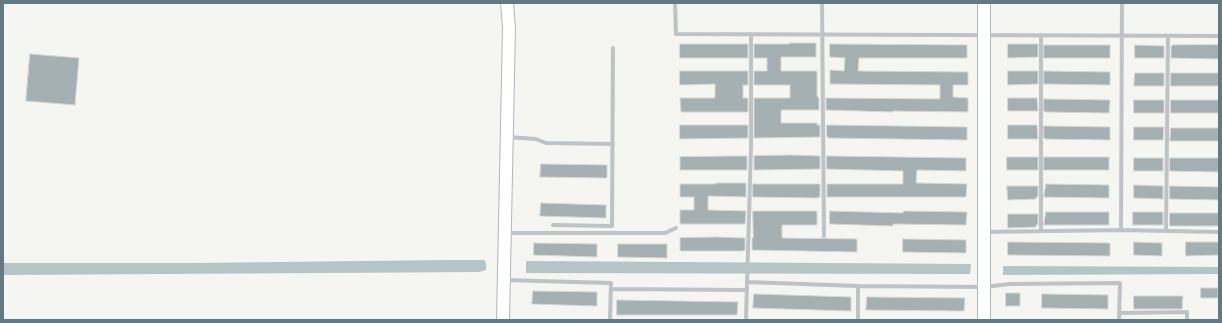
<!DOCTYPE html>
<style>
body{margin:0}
#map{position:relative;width:1222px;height:323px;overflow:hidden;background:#f5f5f1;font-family:Mulish,sans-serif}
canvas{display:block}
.frame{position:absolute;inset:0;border:4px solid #647a83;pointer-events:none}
</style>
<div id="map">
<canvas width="1222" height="323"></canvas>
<div class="frame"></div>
</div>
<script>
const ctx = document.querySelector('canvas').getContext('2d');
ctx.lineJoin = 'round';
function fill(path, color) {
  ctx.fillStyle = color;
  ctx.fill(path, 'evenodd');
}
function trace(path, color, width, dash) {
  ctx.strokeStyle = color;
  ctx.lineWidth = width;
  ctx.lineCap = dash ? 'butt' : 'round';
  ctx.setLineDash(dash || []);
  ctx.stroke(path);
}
fill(new Path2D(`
 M450 260H484L486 263V270L479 272 3 275V263H195Z
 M526 261 971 264 970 274 526 273Z
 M1003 266 1219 267V274L1003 275Z`), '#b5c4c6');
const building = new Path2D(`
 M789 43H816V57H781V71H817V96L819 98V110H781V123H817V125H820V137L754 138V98H790V85H754V71H767V58H754V44H789Z
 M680 44H748V58H680Z
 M830 44 967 45V58H859L858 71 968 72V85H953V97L968 98V112L893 111V112L826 110V98L940 99V85L830 84V70L844 71 845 58 830 57Z
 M1008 44H1038V57L1008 58Z
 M1044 45H1110V58H1044Z
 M1135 45 1164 46V58H1135Z
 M1219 45V59L1171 58V46L1173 45Z
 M30 54 79 58 75 105 26 101Z
 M680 71H748V85H743V98H748V112H681L680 98H715V84L680 85Z
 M1008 71H1038V84L1008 85Z
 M1044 71 1110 72V85L1044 84Z
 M1135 73H1164V86H1134Z
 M1171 73H1219V86H1171Z
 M1008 98H1037L1038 111H1008Z
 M1044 99 1110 100 1109 113 1046 112 1044 111Z
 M1134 100H1164V113H1134Z
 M1171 100H1219V113H1171Z
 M680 125H748V138L680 139Z
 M827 125 967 127V140L829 138 827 137Z
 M1008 125H1037L1038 139H1008Z
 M1044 126 1110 127V140L1046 139 1044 138Z
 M1134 127H1164L1163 140H1134Z
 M1171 128H1219V141H1170Z
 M790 155 820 156V169L754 170V156Z
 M732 156H747V170H680V157Z
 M827 156 966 158V171L917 170 916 183 967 184 966 197H827V184H903V171L827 169Z
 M1007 157H1038V170H1007Z
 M1044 157H1109V170H1044Z
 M1134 158H1163V171H1134Z
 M1170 158H1219V172L1170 171Z
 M541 164 607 165V178L540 177Z
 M716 183H746V197L708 196V210L746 211 745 224H680V210H694V197H680V184H716Z
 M753 184H820V197H818V198L753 197Z
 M1046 184 1109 185V198L1044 197Z
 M1134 185 1163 186V199L1134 198Z
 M1007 186H1038V197H1036V199L1008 200Z
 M1170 186 1219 187V200L1170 199Z
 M541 203 606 205V218L540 216Z
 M753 211H817V225H782V238L857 239V252L752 250V238H753Z
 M830 211 903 213 904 211 967 212 966 225 893 224V226L830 224Z
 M1046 212H1109V225H1044Z
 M1133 212H1163V225H1133Z
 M1170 213H1219V226H1170Z
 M1008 214H1038V225H1036V227L1008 228Z
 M716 237 745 238V250L743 251H680V238Z
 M903 239 966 240V253L903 252Z
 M1008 242 1110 243V256L1008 255Z
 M1134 242 1162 243V256L1134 255Z
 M1186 242H1219V255L1186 256Z
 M534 243 597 244V257L534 255Z
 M618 244H667V258L618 257Z
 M1201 288H1218V298H1201Z
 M533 291 597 292V306L532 304Z
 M1006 293H1020V306H1006Z
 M754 294 851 297V311L753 308Z
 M1042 294 1108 295V309L1042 308Z
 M1134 296H1183L1182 309H1134Z
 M867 297 965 298 964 311 866 310Z
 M617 300 738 302 737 315H617Z`);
fill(building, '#a5b0b3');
trace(building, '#d6d6d4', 1);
const secondary = new Path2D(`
 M503 320 509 28 507 3
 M984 320V3`);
trace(secondary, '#b0b7ba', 14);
trace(new Path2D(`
 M675 3 676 34 1219 36
 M822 3 824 236
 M508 137 536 139 546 143 613 144
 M553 225 612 226 613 48
 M1121 230 1122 3
 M1041 231V35
 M1166 231 1168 36
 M985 232 1121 230 1219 232
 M507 233H665L676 228
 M504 280 611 283 610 320
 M747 282 858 286V320
 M858 286 985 287 1009 284 1120 283 1119 320
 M611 289 747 290
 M1119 313 1187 312V320
 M746 320 751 147V34`), '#bec3c6', 4);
trace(secondary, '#fff', 12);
</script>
